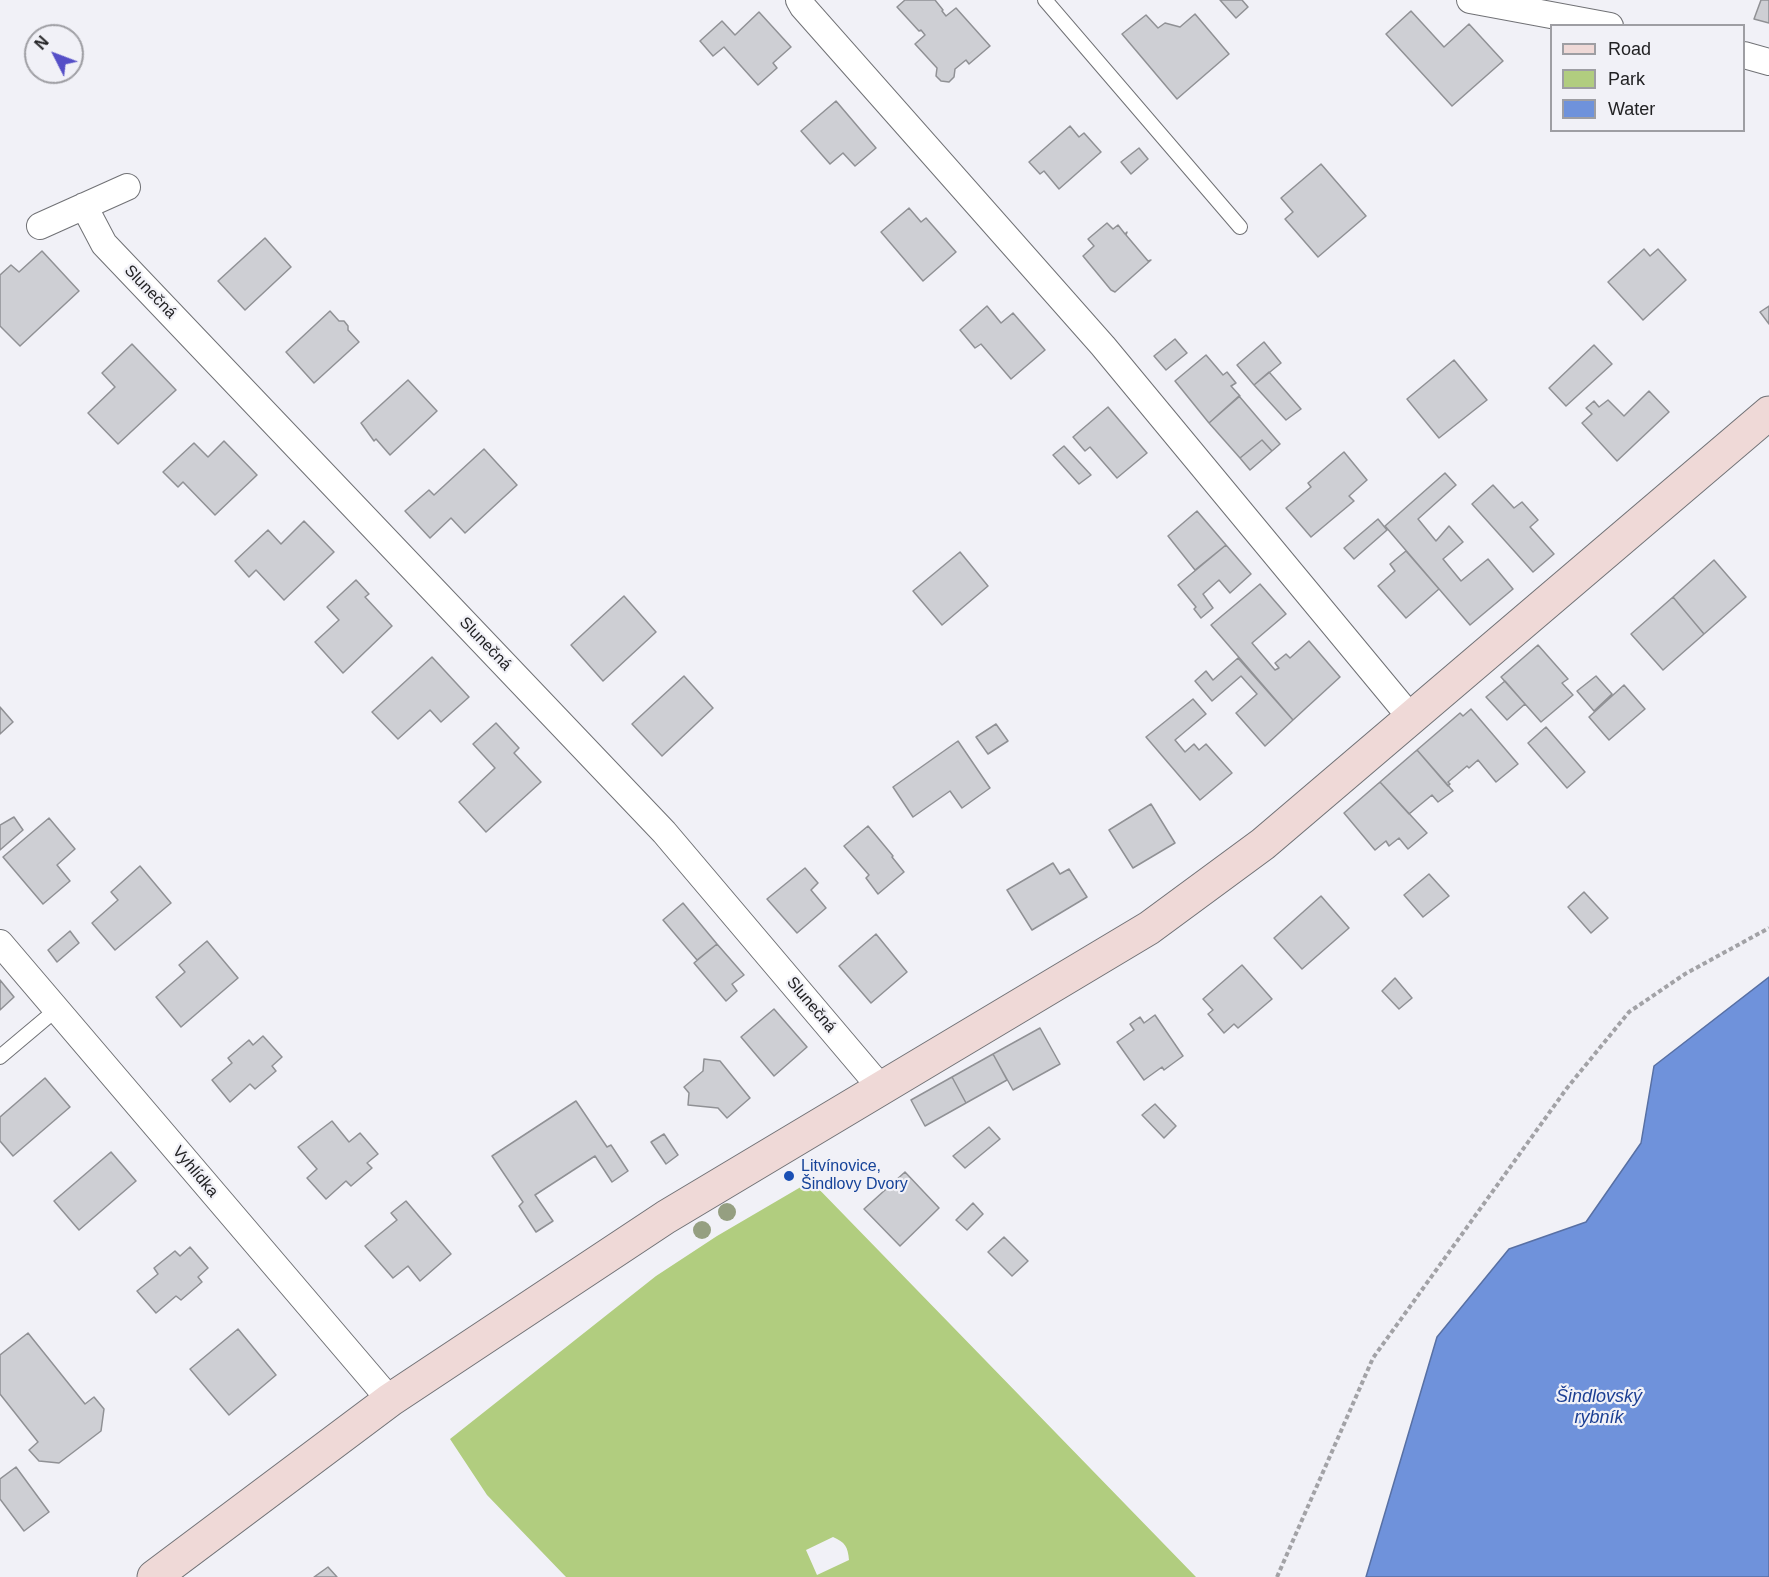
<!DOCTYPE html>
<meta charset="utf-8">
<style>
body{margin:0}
#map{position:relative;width:1769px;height:1577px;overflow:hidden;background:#f1f1f7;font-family:Helvetica,sans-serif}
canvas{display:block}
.legend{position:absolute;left:1550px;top:24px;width:195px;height:108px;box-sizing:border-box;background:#f1f1f7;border:2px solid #9e9ea3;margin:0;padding:8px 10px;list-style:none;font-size:18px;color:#222224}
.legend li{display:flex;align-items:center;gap:12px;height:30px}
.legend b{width:30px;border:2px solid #9e9ea3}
.north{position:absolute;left:24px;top:24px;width:60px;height:60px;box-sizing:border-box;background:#f1f1f7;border:2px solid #9e9ea3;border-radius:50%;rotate:312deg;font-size:16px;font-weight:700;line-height:24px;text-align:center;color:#222224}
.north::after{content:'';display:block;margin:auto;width:21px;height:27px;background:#554fc7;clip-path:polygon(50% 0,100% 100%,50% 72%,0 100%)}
</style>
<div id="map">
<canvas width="1769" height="1577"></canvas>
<ul class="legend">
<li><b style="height:8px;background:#efd9d7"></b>Road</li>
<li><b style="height:16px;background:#b1cd7f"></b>Park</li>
<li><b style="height:16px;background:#6f92db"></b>Water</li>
</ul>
<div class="north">N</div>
</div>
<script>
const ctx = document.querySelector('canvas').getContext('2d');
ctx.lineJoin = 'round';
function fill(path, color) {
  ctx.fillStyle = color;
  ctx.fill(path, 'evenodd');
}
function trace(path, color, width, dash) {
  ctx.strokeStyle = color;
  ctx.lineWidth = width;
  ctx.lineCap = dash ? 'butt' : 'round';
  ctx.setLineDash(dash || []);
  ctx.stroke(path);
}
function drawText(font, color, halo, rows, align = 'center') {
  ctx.font = font + ' Helvetica,sans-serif';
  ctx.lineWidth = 4.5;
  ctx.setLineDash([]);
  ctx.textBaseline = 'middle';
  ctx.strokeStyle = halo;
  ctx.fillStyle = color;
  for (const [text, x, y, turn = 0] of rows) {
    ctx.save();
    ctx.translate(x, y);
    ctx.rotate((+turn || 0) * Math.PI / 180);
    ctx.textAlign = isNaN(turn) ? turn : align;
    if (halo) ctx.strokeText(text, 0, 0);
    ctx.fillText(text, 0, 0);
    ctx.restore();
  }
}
fill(new Path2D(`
 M811 1181 1196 1577H566L487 1495 450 1439 656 1276 717 1236ZM833 1537C845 1542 848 1547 849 1560L817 1575 806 1550Z`), '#b1cd7f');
const water = new Path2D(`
 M1769 977V1577H1366L1437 1337 1509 1249 1586 1222 1641 1143 1654 1066Z`);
fill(water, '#6f92db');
trace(water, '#5870a4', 1.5);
const building = new Path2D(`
 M905 0H935L943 10 942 11 946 16 956 8 990 46 969 64 966 60 955 69 954 77 949 82 941 81 936 76 937 68 915 44 925 35 921 30 919 31 897 7Z
 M1220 0H1242L1248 7 1236 18Z
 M1761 0H1769V23L1754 19Z
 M1411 11 1444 47 1469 24 1503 61 1452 106 1386 34Z
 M759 12 791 47 773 63 777 68 758 85 724 47 713 56 700 41 722 21 735 35Z
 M1195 14 1229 54 1177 99 1122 34 1146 15 1158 28 1165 23 1180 27Z
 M836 101 876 148 855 166 843 153 830 164 801 131Z
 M1070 126 1079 137 1084 133 1101 152 1059 189 1044 171 1040 174 1029 162Z
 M1139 148 1148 159 1131 174 1121 162Z
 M1321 164 1366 216 1318 257 1285 219 1293 212 1281 198Z
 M909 208 921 222 926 218 956 252 923 281 881 232Z
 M1107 223 1113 229 1118 225 1125 234 1127 232 1126 235 1148 261 1151 260 1115 292 1111 290 1083 256 1094 246 1088 239Z
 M265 238 291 267 245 310 218 281Z
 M1644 249 1650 256 1658 249 1686 280 1643 320 1608 282Z
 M42 251 79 291 20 346 0 326V275L11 265 19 272Z
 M987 306 1001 323 1013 313 1045 350 1011 379 981 344 975 348 960 330Z
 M1769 306V324L1760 312Z
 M330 311 339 321H344L348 326V330L359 342 314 383 286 352Z
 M1175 339 1187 353 1166 370 1154 356Z
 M1264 342 1281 363 1254 385 1237 365Z
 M132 344 176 390 118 444 88 413 115 387 102 373Z
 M1594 345 1612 364 1566 406 1549 388Z
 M1206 355 1223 375 1227 372 1236 383 1231 386 1240 396 1209 423 1175 381Z
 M1454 360 1487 400 1439 438 1407 399Z
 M1269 372 1301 409 1286 420 1254 385Z
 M408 380 437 411 390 455 376 439 374 441 361 423Z
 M1649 391 1669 412 1617 461 1582 423 1592 414 1586 408 1594 401 1599 407 1608 400 1624 416Z
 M1239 396 1280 444 1272 451 1262 440 1240 458 1209 423Z
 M1108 407 1147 453 1117 478 1090 447 1085 451 1073 437Z
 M1262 440 1272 451 1250 470 1240 458Z
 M224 441 257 475 215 515 183 482 178 487 163 472 194 443 208 457Z
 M1064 446 1091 475 1079 484 1053 455Z
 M484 449 517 485 465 533 451 518 430 538 405 511 429 490 434 495Z
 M1344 452 1367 480 1349 496 1354 501 1311 537 1286 508 1311 487 1308 483Z
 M1445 473 1456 485 1418 519 1436 541 1449 526 1463 542 1443 559 1461 581 1488 559 1513 589 1470 625 1385 526Z
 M1493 485 1514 508 1522 502 1538 520 1530 527 1554 554 1533 572 1472 504Z
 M1197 511 1226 545 1195 570 1168 536Z
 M1378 519 1387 530 1354 559 1344 548Z
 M304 521 334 552 284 600 256 570 249 577 235 561 268 530 281 544Z
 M1226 545 1251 574 1230 593 1219 580 1203 594 1213 608 1201 618 1194 609 1196 607 1178 585Z
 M1406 551 1439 589 1406 618 1378 586 1395 571 1390 564Z
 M960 552 988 586 942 625 913 591Z
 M1714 560 1746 597 1704 634 1673 597Z
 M356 580 369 594 365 597 392 626 343 673 315 642 339 620 327 607Z
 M1260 584 1286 614 1252 643 1275 670 1279 668 1275 663 1286 654 1290 658 1309 641 1340 677 1293 720 1211 625Z
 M624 596 656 632 603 681 571 645Z
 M1673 597 1704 634 1663 670 1631 634Z
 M1538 645 1568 679 1562 683 1573 695 1541 722 1501 677Z
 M432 657 469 697 441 722 430 710 398 739 372 712Z
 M1238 658 1293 720 1265 746 1236 713 1257 694 1241 676 1212 701 1195 681 1206 671 1213 680Z
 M684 676 713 708 662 756 632 724Z
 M1596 676 1612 694 1594 711 1577 691Z
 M1505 681 1525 704 1507 720 1486 697Z
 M1624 685 1645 709 1609 740 1589 717Z
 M1193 699 1206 714 1175 740 1185 752 1194 744 1199 750 1206 744 1232 773 1200 800 1146 737Z
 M0 707 13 722 0 734Z
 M1471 709 1518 764 1496 782 1478 760 1469 768 1467 766 1448 782 1450 784 1448 786 1417 750 1460 713 1463 716Z
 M496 723 519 748 514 753 541 782 486 832 459 802 495 768 473 744Z
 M996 724 1008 741 988 754 976 737Z
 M1546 727 1585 772 1567 788 1528 743Z
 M958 741 990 788 962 808 950 791 913 817 893 787Z
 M1417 750 1453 791 1438 802 1432 795 1409 814 1380 782Z
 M1380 782 1427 833 1408 849 1399 838 1389 846 1386 841 1375 850 1344 813Z
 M1151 804 1175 843 1133 868 1109 830Z
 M14 817 23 830 0 850V825Z
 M49 818 75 849 57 865 70 881 43 904 3 857Z
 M868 826 893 856 892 857 904 872 878 894 866 878 869 875 844 846Z
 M1053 863 1060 874 1069 869 1087 897 1032 930 1007 890Z
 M140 866 171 903 115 950 92 923 118 900 111 892Z
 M805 868 818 883 811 890 826 908 797 933 767 899Z
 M1429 874 1449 896 1423 917 1404 895Z
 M1584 892 1608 918 1591 933 1568 907Z
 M1321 896 1349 928 1302 969 1274 938Z
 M683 903 717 944 697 960 663 920Z
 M70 931 79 943 57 962 48 950Z
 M876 934 907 972 871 1003 839 966Z
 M207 941 238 978 181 1027 156 997 185 972 179 965Z
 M717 944 744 975 732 984 737 991 726 1001 694 963Z
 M1242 965 1272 999 1238 1028 1234 1024 1224 1033 1208 1014 1213 1010 1203 999Z
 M1395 978 1412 998 1399 1009 1382 991Z
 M0 980 14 997 0 1010Z
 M774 1009 807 1047 774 1076 741 1037Z
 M1155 1015 1183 1056 1164 1070 1162 1067 1144 1080 1117 1042 1134 1030 1130 1024 1140 1017 1144 1023Z
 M1040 1028 1060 1064 1013 1090 993 1054Z
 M263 1036 282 1057 272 1066 276 1071 255 1089 250 1084 230 1102 212 1080 232 1063 228 1058 249 1040 253 1045Z
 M993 1054 1007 1080 966 1103 952 1077Z
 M704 1059 720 1061 750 1098 727 1118 718 1108 688 1105 689 1093 684 1087 703 1071Z
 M952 1077 966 1103 925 1126 911 1100Z
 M45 1078 70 1107 13 1156 0 1141V1117Z
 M576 1101 607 1147 611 1145 628 1171 612 1182 595 1156 535 1195 553 1221 536 1232 519 1206 523 1202 492 1156Z
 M1155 1104 1176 1126 1164 1138 1142 1115Z
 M332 1121 349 1142 360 1133 378 1154 367 1163 372 1168 351 1186 346 1181 326 1199 307 1178 317 1169 298 1147Z
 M989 1127 1000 1139 965 1168 953 1156Z
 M664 1134 678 1155 666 1164 651 1142Z
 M111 1152 136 1181 79 1230 54 1201Z
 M905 1172 939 1208 900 1246 864 1209Z
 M406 1201 451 1254 420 1281 408 1266 393 1278 365 1246 397 1220 391 1213Z
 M973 1203 983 1214 967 1230 956 1220Z
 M1004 1237 1028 1261 1012 1276 988 1252Z
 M190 1247 208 1268 198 1277 202 1282 181 1300 176 1296 156 1313 137 1291 158 1274 154 1268 175 1251 180 1256Z
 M238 1329 276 1375 229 1415 190 1369Z
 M28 1333 85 1404 94 1397 104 1409 101 1431 59 1463 39 1461 29 1450 38 1442 0 1394V1355Z
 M16 1467 49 1512 24 1531 0 1499V1479Z
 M328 1567 337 1577H314Z`);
fill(building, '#cecfd4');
trace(building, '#909195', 1.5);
const lane = new Path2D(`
 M1045 0 1240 227
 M0 1057 57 1009`);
const street = new Path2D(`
 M799 0 803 7 1103 346 1412 719
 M1470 0 1610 26
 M1744 55 1769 62
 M84 206 104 244 664 832 881 1088
 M40 226 127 187
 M0 943 390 1400`);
const secondary = new Path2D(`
 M154 1577 390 1400 666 1217 1149 928 1263 844 1769 413`);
trace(lane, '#707175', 16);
trace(street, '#707175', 28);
trace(secondary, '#707175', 35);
trace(new Path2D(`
 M1277 1577 1373 1358 1567 1088 1629 1012 1685 974 1769 928`), '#a2a2a6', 4, [4.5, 3]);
trace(lane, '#fff', 14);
trace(street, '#fff', 26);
trace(secondary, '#efd9d7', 33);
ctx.fillStyle = '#959f81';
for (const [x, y] of [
 [727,1212],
 [702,1230]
]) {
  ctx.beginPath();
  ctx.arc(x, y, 9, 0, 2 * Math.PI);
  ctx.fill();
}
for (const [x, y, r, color] of [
 [789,1176,6,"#1a4fb4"]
]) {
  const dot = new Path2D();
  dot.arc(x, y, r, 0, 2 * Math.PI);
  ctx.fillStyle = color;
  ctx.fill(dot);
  trace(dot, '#f1f1f7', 2);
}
drawText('16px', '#222224', '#f1f1f7', [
 ["Slunečná",150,292,46],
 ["Slunečná",485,644,46],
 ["Slunečná",811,1005,50],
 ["Vyhlídka",195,1172,50]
]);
drawText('16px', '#164399', '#f1f1f7', [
 ["Litvínovice,",801,1167],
 ["Šindlovy Dvory",801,1185]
], 'left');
drawText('italic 18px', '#1b3e93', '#f1f1f7', [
 ["Šindlovský",1599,1397],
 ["rybník",1599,1418]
]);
</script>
